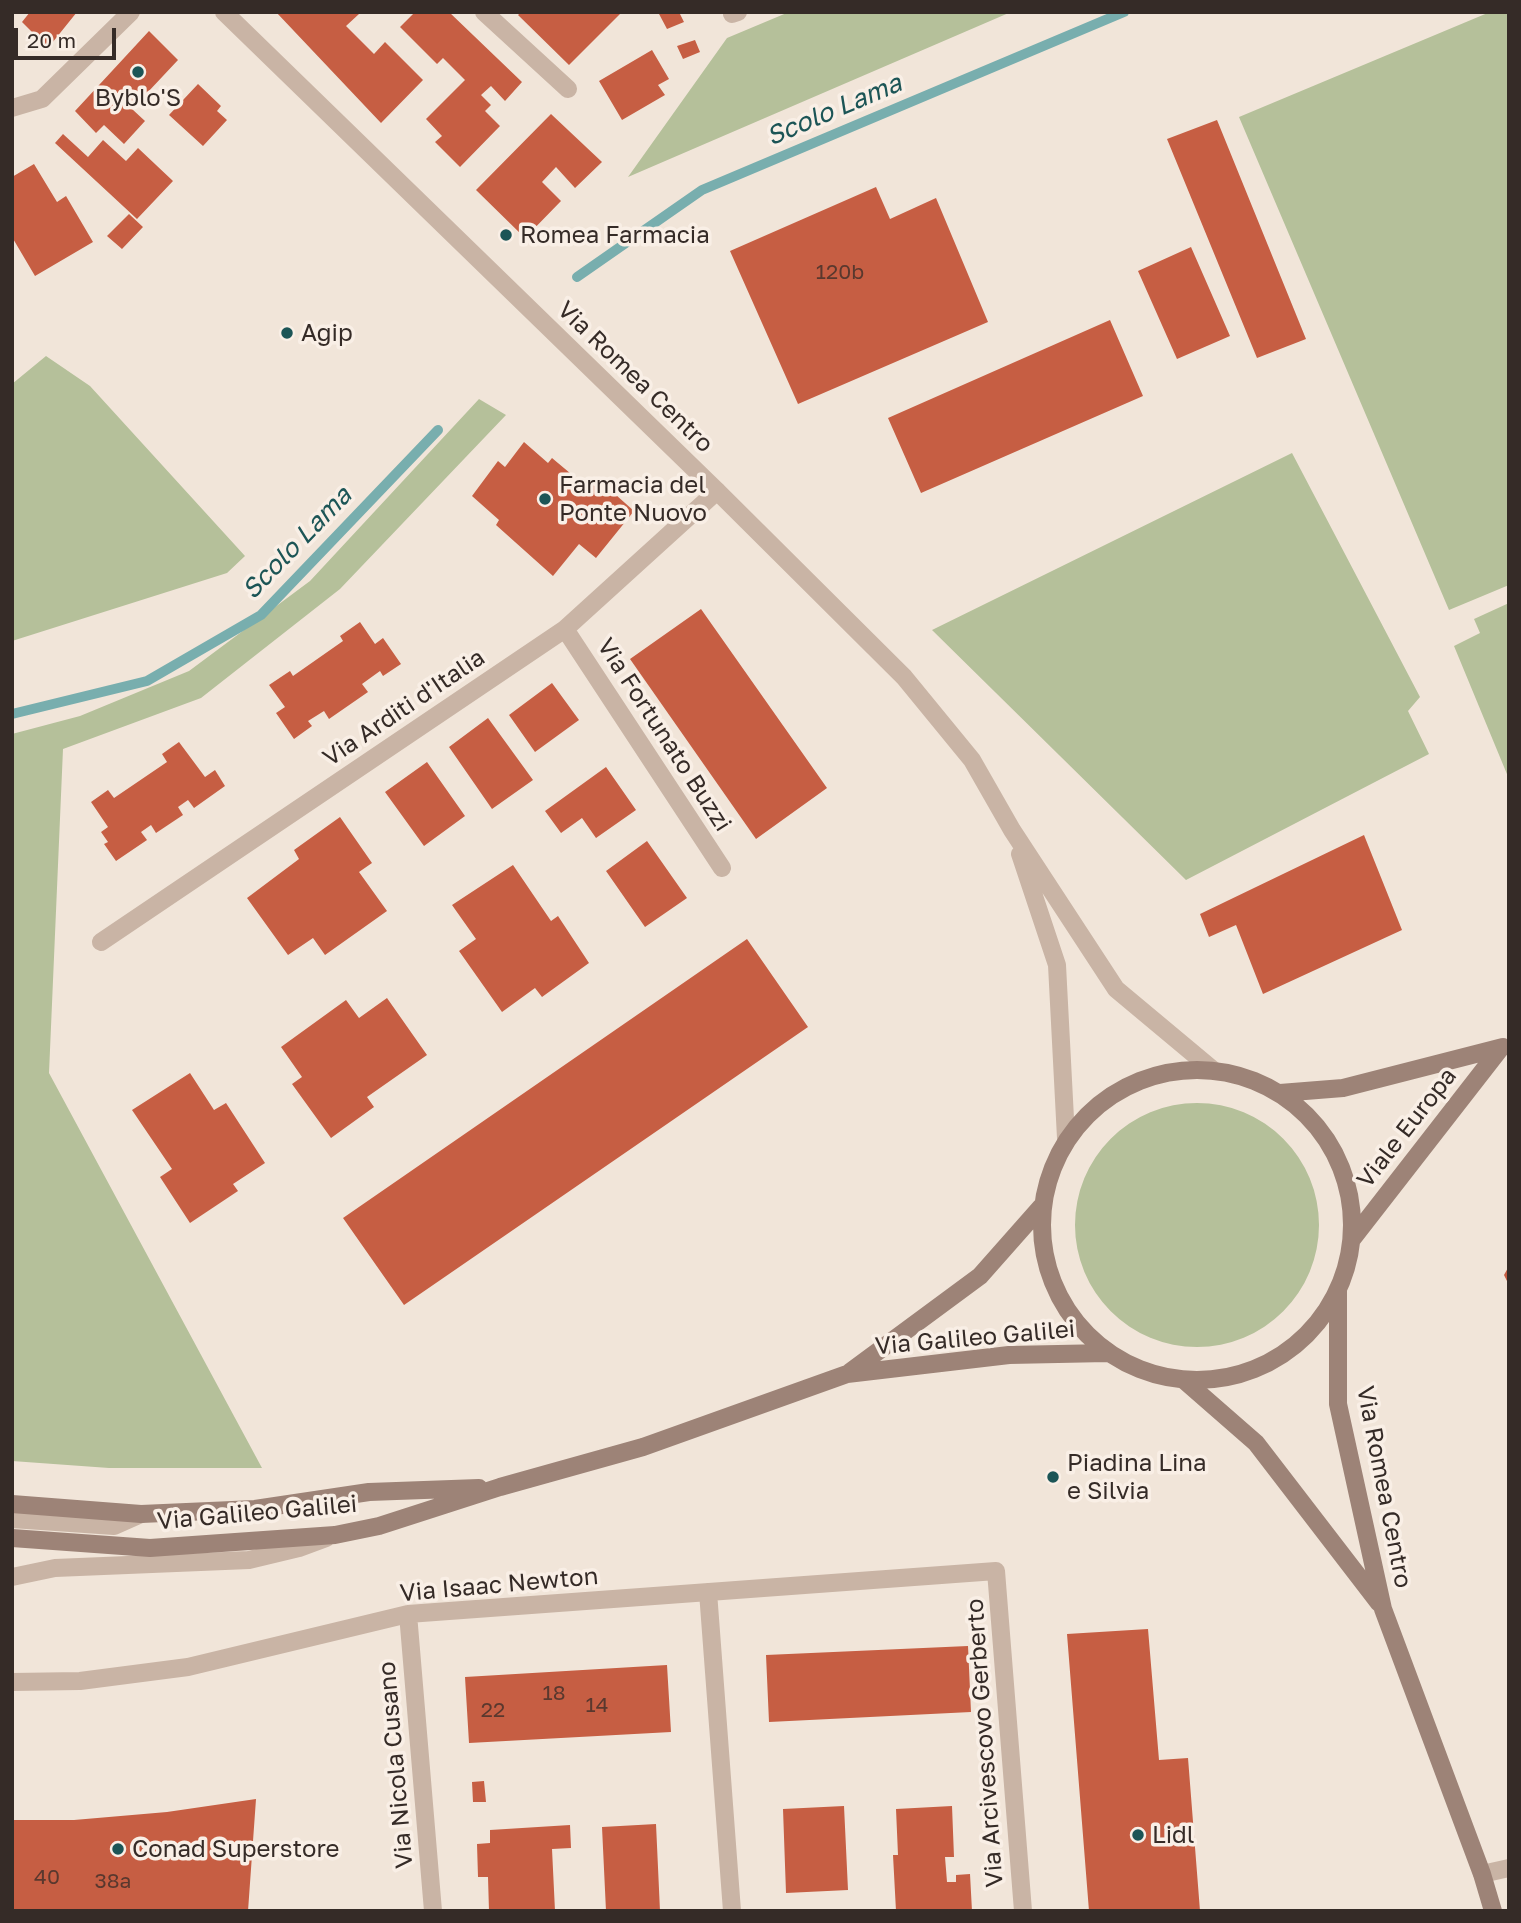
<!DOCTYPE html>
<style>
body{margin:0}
#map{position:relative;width:1521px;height:1923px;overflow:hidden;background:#f1e5d9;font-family:"Golos Text",sans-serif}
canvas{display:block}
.frame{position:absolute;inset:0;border:14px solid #352b27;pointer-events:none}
.scale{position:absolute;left:14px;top:28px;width:102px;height:32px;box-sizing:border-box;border:4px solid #352b27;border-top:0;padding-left:9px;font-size:21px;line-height:24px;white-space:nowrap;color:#352b27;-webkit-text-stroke:5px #f9efe6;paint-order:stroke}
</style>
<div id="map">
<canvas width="1521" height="1923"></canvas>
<div class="frame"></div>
<div class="scale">20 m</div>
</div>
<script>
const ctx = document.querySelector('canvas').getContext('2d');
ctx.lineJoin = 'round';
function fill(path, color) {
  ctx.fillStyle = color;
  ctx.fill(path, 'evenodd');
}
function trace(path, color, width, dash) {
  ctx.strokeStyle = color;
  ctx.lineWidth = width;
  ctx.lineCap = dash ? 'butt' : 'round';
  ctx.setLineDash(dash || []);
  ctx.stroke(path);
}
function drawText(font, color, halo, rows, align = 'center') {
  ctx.font = font + ' "Golos Text",sans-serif';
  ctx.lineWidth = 7;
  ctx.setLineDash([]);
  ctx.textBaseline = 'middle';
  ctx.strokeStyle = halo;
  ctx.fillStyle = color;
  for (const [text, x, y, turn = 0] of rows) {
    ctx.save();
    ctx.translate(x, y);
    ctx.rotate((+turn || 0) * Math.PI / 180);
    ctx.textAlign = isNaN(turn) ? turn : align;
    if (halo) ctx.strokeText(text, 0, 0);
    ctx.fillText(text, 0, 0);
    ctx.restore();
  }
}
fill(new Path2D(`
 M789 12H1011L628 177 727 38Z
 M1490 12H1509V585L1449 610 1239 117Z
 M46 356 90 386 245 556 227 573 12 641V384Z
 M479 399 506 415 340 589 201 698 63 749 49 1073 262 1468H109L12 1461V734L80 716 189 671 310 581Z
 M1292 453 1420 697 1408 711 1429 754 1186 880 932 630Z
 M1509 603V779L1454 646 1480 633 1474 619Z
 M1075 1225a122 122 0 1 1 244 0a122 122 0 1 1-244 0Z`), '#b5c09a');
trace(new Path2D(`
 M577 277 702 190 1124 12
 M12 714 147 681 261 615 438 430`), '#78aeae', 10);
fill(new Path2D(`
 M30 12H77L48 48 22 22Z
 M276 12H357L359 14 346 26 374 54 385 42 423 80 381 123Z
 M415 12H449L522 82 505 101 491 86 481 95 491 105 485 111 500 126 460 167 435 142 442 136 426 119 465 80 443 58 437 64 400 27Z
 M521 12H622L569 65 518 15Z
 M658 12H679L684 22 667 29Z
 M149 31 178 60 132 109 145 121 124 144 104 125 96 133 75 111Z
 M695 40 700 52 683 59 677 46Z
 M652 50 669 79 658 85 665 95 622 120 599 81Z
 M198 84 221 106 217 111 227 120 203 146 169 115Z
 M551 114 602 162 575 188 556 167 542 182 561 201 525 238 476 190Z
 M1217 120 1306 339 1257 358 1167 139Z
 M63 134 88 157 103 140 126 161 138 148 173 181 137 219 55 143Z
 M34 164 57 202 66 196 93 242 35 276 12 237V177Z
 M876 187 890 219 936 198 988 322 798 404 730 251Z
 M129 214 143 227 122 249 107 236Z
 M1191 247 1230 336 1177 359 1138 271Z
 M1110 320 1143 396 921 493 888 418Z
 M524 442 548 463 552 458 589 489 598 479 634 511 596 558 579 544 553 576 496 525 499 520 472 496 498 461 505 467Z
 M701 609 827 788 756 839 630 659Z
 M360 622 375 644 383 638 401 664 383 676 380 671 362 684 368 692 329 719 324 711 308 721 312 726 294 739 276 713 285 707 269 685 290 671 293 676 343 641 340 636Z
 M552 683 579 720 535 752 509 715Z
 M488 718 533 780 492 809 449 747Z
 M179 742 205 777 215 770 225 786 194 808 188 800 178 807 183 815 156 833 151 825 141 832 147 840 116 861 104 844 108 842 101 832 108 827 91 802 108 790 114 798 167 762 162 754Z
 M427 762 465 816 424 846 385 792Z
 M606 767 636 810 596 838 582 818 561 833 545 811Z
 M340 817 372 863 359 872 387 911 325 955 313 938 288 955 247 898 299 859 294 850Z
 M1364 835 1402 930 1263 994 1236 925 1209 937 1200 914Z
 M647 841 687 898 645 927 606 871Z
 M513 865 551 921 558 916 589 963 542 997 535 988 502 1012 459 951 476 939 452 905Z
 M747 939 808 1027 404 1305 343 1218Z
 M387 998 427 1055 367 1097 374 1107 331 1138 292 1084 302 1077 281 1047 346 1000 359 1018Z
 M190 1073 214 1110 226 1103 265 1163 233 1184 238 1191 190 1223 160 1177 172 1169 132 1110Z
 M1509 1266V1285L1504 1275Z
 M1148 1629 1159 1760 1188 1758 1200 1911H1089L1067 1634Z
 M968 1646 971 1712 769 1722 766 1655Z
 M667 1665 671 1732 469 1743 465 1677Z
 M484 1781 486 1802H473L472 1782Z
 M256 1799 248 1911H12V1820H74L167 1812Z
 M844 1806 848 1890 786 1893 783 1809Z
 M952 1806 954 1857H945L947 1882H956V1875L970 1874 972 1911H896L893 1855H898L896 1809Z
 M656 1824 660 1911H606L602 1827Z
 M570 1825 571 1848 552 1849 555 1911H489L488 1877H478L477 1844 490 1843V1830Z`), '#c65e43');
trace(new Path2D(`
 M1482 1874 1509 1868`), '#c9b4a5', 18);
trace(new Path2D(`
 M484 12 568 89
 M732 14 738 12
 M12 108 42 99 131 12
 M565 629 722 868
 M101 942 565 629 717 491
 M12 1519 114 1526 141 1514
 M12 1577 55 1568 249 1560 299 1548 326 1538
 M708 1592 732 1911
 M408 1614 433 1911
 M12 1682 80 1681 188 1667 408 1614 996 1571 1023 1911`), '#c9b4a5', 18);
trace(new Path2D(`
 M224 12 717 491 904 677 972 760 1012 830 1116 989 1213 1070
 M1020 854 1057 965 1066 1138`), '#c9b4a5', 18);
trace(new Path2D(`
 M1042 1225a155 155 0 1 1 310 0a155 155 0 1 1-310 0Z
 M1280 1093 1343 1088 1503 1047
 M1353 1238 1500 1049
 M1338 1291V1404L1383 1609 1482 1874 1493 1911
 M850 1372 980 1276 1041 1207
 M1185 1381 1256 1443 1379 1603
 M12 1504 141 1514 255 1509 369 1492 479 1488
 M12 1538 150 1548 335 1535 379 1526 500 1487 643 1447 847 1374 1009 1355 1107 1353`), '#9d8377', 18);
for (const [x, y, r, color] of [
 [138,72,7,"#1c5556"],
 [506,235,7,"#1c5556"],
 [287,333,7,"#1c5556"],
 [545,499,7,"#1c5556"],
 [1053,1477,7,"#1c5556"],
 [1138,1835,7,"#1c5556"],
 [118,1849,7,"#1c5556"]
]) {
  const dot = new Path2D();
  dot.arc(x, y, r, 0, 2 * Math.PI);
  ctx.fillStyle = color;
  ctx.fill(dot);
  trace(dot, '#f9efe6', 2.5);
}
drawText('21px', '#59382e', null, [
 ["120b",840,272],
 ["18",554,1693],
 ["14",597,1705],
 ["22",493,1710],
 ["40",47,1877],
 ["38a",113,1881]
]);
drawText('24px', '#352b27', '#f9efe6', [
 ["Byblo'S",138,98,"center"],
 ["Romea Farmacia",520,235],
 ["Agip",301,333],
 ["Farmacia del",559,485],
 ["Ponte Nuovo",559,513],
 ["Piadina Lina",1067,1463],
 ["e Silvia",1067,1491],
 ["Lidl",1152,1835],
 ["Conad Superstore",132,1849]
], 'left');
drawText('24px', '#352b27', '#f9efe6', [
 ["Via Romea Centro",635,377,44],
 ["Via Arditi d'Italia",404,708,-34],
 ["Via Fortunato Buzzi",664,735,57],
 ["Viale Europa",1407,1128,-52],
 ["Via Galileo Galilei",975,1338,-5],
 ["Via Romea Centro",1384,1487,79],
 ["Via Galileo Galilei",257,1513,-5],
 ["Via Isaac Newton",499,1585,-5],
 ["Via Arcivescovo Gerberto",985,1743,-94],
 ["Via Nicola Cusano",396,1765,-95]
]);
drawText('italic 26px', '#1c5556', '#f9efe6', [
 ["Scolo Lama",834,110,-23],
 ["Scolo Lama",297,543,-46]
]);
</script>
